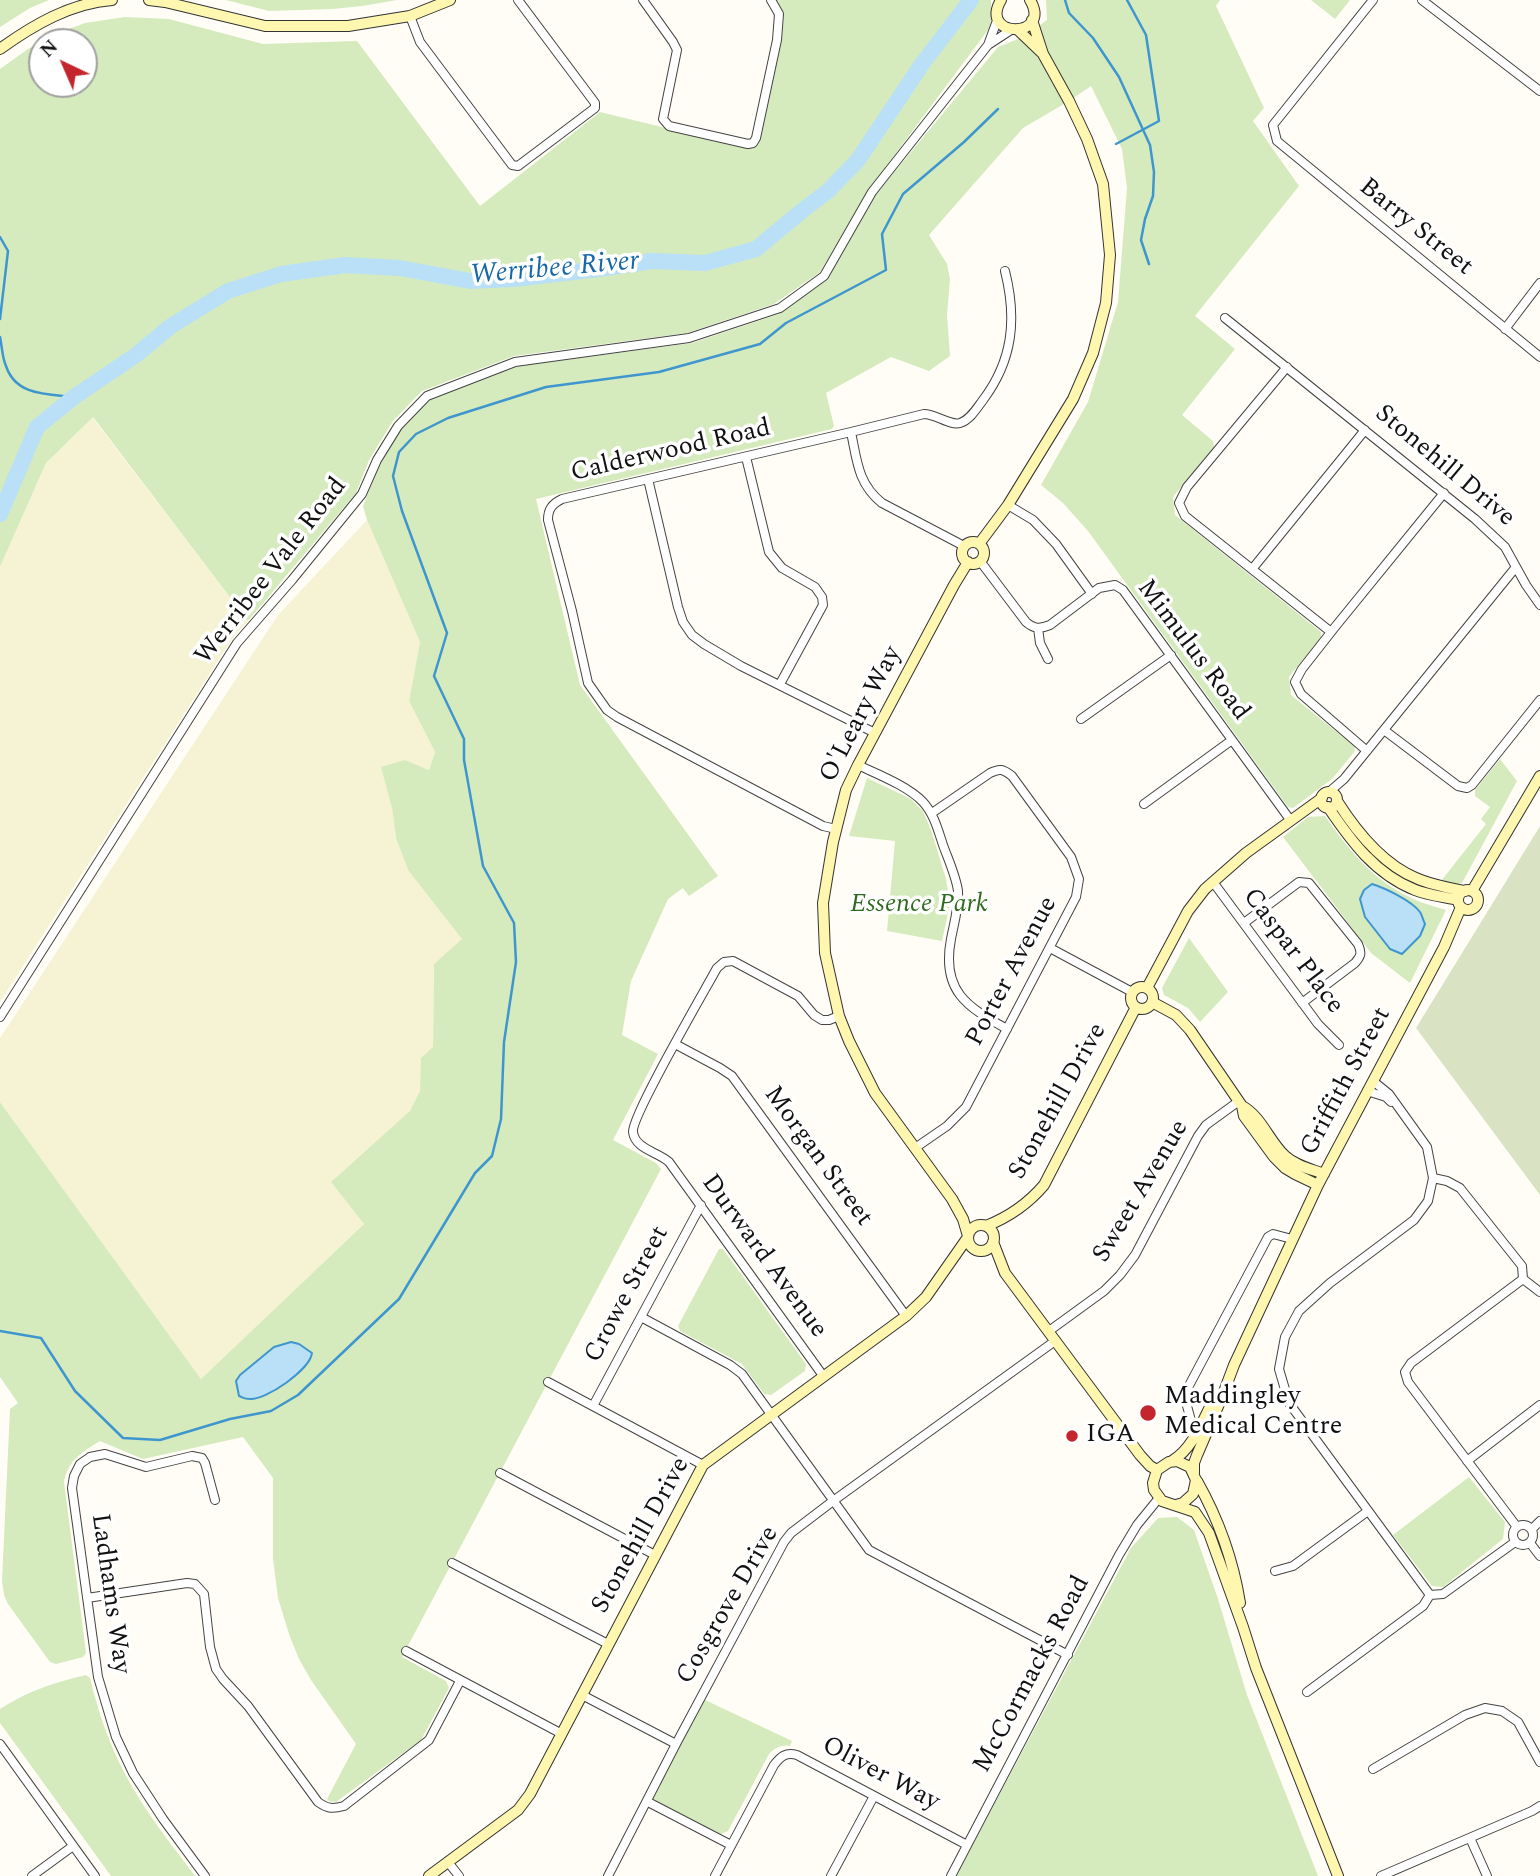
<!DOCTYPE html>
<style>
body{margin:0}
#map{position:relative;width:1540px;height:1876px;overflow:hidden;background:#fffdf5;font-family:Spectral,serif}
canvas{display:block}
.north{position:absolute;left:28px;top:28px;width:70px;height:70px;box-sizing:border-box;background:#fff;border:2px solid #a0a0a0;border-radius:50%;rotate:316deg;font-size:19px;font-weight:700;line-height:28px;text-align:center;color:#111}
.north::after{content:'';display:block;margin:auto;width:24px;height:32px;background:#c4262e;clip-path:polygon(50% 0,100% 100%,50% 72%,0 100%)}
</style>
<div id="map">
<canvas width="1540" height="1876"></canvas>
<div class="north">N</div>
</div>
<script>
const ctx = document.querySelector('canvas').getContext('2d');
ctx.lineJoin = 'round';
function fill(path, color) {
  ctx.fillStyle = color;
  ctx.fill(path, 'evenodd');
}
function trace(path, color, width, dash) {
  ctx.strokeStyle = color;
  ctx.lineWidth = width;
  ctx.lineCap = dash ? 'butt' : 'round';
  ctx.setLineDash(dash || []);
  ctx.stroke(path);
}
function drawText(font, color, halo, rows, align = 'center') {
  ctx.font = font + ' Spectral,serif';
  ctx.lineWidth = 7;
  ctx.setLineDash([]);
  ctx.textBaseline = 'middle';
  ctx.strokeStyle = halo;
  ctx.fillStyle = color;
  for (const [text, x, y, turn = 0] of rows) {
    ctx.save();
    ctx.translate(x, y);
    ctx.rotate((+turn || 0) * Math.PI / 180);
    ctx.textAlign = isNaN(turn) ? turn : align;
    if (halo) ctx.strokeText(text, 0, 0);
    ctx.fillText(text, 0, 0);
    ctx.restore();
  }
}
fill(new Path2D(`
 M92 417 248 621 232 639 0 1002V567L46 463Z
 M367 520 420 642 409 701 435 752 429 770 405 760 392 808 396 838 408 870 463 939 434 964 433 1047 421 1078 420 1091 410 1112 331 1182 364 1224 201 1379 0 1102V1038L278 615Z`), '#f6f3d4');
fill(new Path2D(`
 M0 0H49L30 8 0 27Z
 M226 0H397L362 6 333 9 269 11Z
 M775 0H991V26L869 189 820 272 774 304 687 333 514 356 422 391 393 421 369 460 356 493 248 621 93 417 46 463 0 567V69L28 49 66 30 85 23 125 17 169 19 263 44 357 41 480 206 600 112 748 148 758 141 782 39 784 13ZM42 42H84V84H42Z
 M1046 0H1220L1216 6 1264 108 1253 121 1299 186 1195 316 1235 349 1182 415 1213 441 1214 447 1173 497 1175 515 1321 632V637L1289 677 1291 695 1354 746 1355 751 1332 779 1293 808 1288 807 1088 531 1063 503 1041 485 1088 402 1118 302 1127 188 1122 149 1091 86 1069 101 1023 128 929 235 947 264 950 279 947 315 950 356 929 371 891 357 826 393 834 426 832 429 536 499 580 685 718 876 689 896 683 888 668 899 631 981 622 1035 658 1054 613 1140 656 1163 661 1169 402 1657 446 1681 449 1688 421 1740 336 1802 329 1801 327 1799 356 1744 311 1680 299 1659 290 1637 278 1598 273 1559V1478L243 1437 143 1459 100 1441C82 1452 68 1460 64 1482L86 1653 83 1657 56 1664 50 1662 8 1604 4 1595 2 1581 10 1409 18 1403 0 1377V1102L201 1379 364 1224 331 1182 410 1111 420 1091 421 1058 433 1047 434 964 462 939 408 870 396 838 392 808 381 767 405 760 429 770 435 752 409 701 420 642 367 520 363 506 379 467 401 429 429 399 518 366 692 343 779 314 826 280 876 194 998 47 1023 37 1047 20Z
 M1311 0H1350L1335 19Z
 M1500 759 1517 781 1462 883 1453 885 1441 881 1486 824 1481 819 1490 807 1475 796V790Z
 M867 778 911 799 923 811 931 830 946 879 950 904 942 941 887 931 895 841 849 836Z
 M1325 816C1349 850 1371 878 1409 897 1420 903 1434 906 1446 910L1410 983 1371 953 1283 837 1308 817Z
 M1189 938 1228 992 1200 1022 1188 1008 1164 995 1162 988Z
 M719 1249H723L806 1364 805 1371 771 1395 764 1394 742 1364 680 1331 678 1326Z
 M1469 1477 1505 1522 1503 1539 1443 1587 1432 1586 1393 1535Z
 M1177 1517 1194 1530 1218 1599 1247 1695 1318 1876H956L1131 1548 1158 1518Z
 M86 1675 90 1678C98 1711 109 1744 125 1774 144 1810 170 1843 195 1876H111L0 1723V1709C26 1692 55 1682 86 1675Z
 M703 1699 792 1741 790 1746C780 1745 776 1747 769 1754L728 1831 719 1835 657 1804 653 1799V1793Z`), '#d5ebbd');
fill(new Path2D(`
 M1540 826V1195L1416 1028Z`), '#d9e3c4');
const water = new Path2D(`
 M1372 884C1385 888 1412 901 1420 912 1422 915 1423 920 1425 924L1420 936 1402 954 1390 949 1365 917 1360 899 1364 890Z
 M291 1342 299 1344 312 1353C310 1370 266 1400 250 1399 244 1399 244 1398 239 1396L236 1381 240 1375 274 1347Z`);
fill(water, '#b9e0f7');
trace(water, '#3f96cf', 2);
trace(new Path2D(`
 M1065 0 1069 13 1093 38 1119 77 1150 145 1154 172 1153 196 1145 219 1141 240 1149 264
 M1116 144 1159 121 1146 35 1127 0
 M0 237 8 251 0 319
 M0 337C2 346 2 357 6 366 16 396 47 394 74 397
 M0 1331 41 1338 75 1391 123 1438 160 1440 230 1419 271 1411 298 1395 399 1299 475 1173 492 1156 501 1119 504 1042 516 962 514 923 483 866 464 760V739L434 676 447 633 402 511 393 476 399 452 416 434 448 418 546 387 659 372 760 344 786 323 886 270 882 234 903 194 964 142 998 109`), '#3f96cf', 2.5);
trace(new Path2D(`
 M0 514 37 427 74 397 136 355 171 326 228 291 281 274 346 265 400 268 470 281 514 279 599 269 652 261 705 263 756 249 803 210 828 191 858 160 922 64 971 0`), '#b9e0f7', 16);
const street = new Path2D(`
 M643 0 673 42 677 50 663 119 669 126 748 144 753 143 756 138 777 40 779 14 771 0
 M1373 0 1273 125 1277 141 1540 357
 M1422 0 1540 91
 M410 16 420 42 512 165 518 166 595 108V103L518 0
 M988 45 998 18
 M1225 318 1475 519 1505 547 1526 585 1540 605
 M1505 329 1540 283
 M1287 367 1187 487 1179 503 1185 516 1331 632
 M851 432 924 414C936 414 950 426 960 423 970 420 977 408 983 400 1013 360 1017 319 1005 271
 M746 457 769 552 782 568 815 587 822 597 823 605 780 684
 M648 479 678 607 683 622 692 635 704 644 741 666 875 733
 M1008 505 1033 520 1056 544 1092 594
 M980 561 1026 622C1034 629 1040 629 1050 625L1099 588 1115 585 1123 590 1291 821
 M1253 568 1365 430
 M1038 628 1040 643 1048 659
 M1081 719 1171 655
 M1384 730 1458 786 1467 788 1472 785 1540 700
 M1367 751 1301 694 1295 682 1302 669 1335 627 1444 493
 M858 765C877 774 908 786 923 802 934 814 938 830 943 845 948 859 956 876 958 891 959 907 954 923 951 939 941 991 967 1007 1007 1029
 M1329 792 1344 779 1516 567
 M1144 804 1232 740
 M836 829 823 826 617 717 607 710 588 683 572 611 548 520C548 509 552 504 562 499L851 432C857 461 858 484 882 503L964 546
 M1213 882 1318 1024 1339 1045
 M1244 923 1299 882 1309 883 1358 944C1362 953 1361 956 1355 963L1302 1003
 M1050 948 1132 992
 M0 1017 237 643 292 580 362 494 377 460 398 426 427 396 515 362 689 338 780 308 824 276 872 192 988 45 1011 30
 M675 1044 720 1068 732 1076 906 1316
 M1373 1081 1389 1094 1427 1147 1433 1178 1428 1201 1414 1220 1330 1283 1299 1311 1285 1337 1279 1369 1289 1403 1430 1595 1443 1594 1515 1542
 M1367 1091 1386 1097 1391 1102
 M915 1148 947 1126 966 1107 1076 897 1079 879 1071 857 1012 776C1003 769 1000 768 990 773L932 813
 M1433 1178 1447 1181 1460 1188 1522 1266 1523 1279
 M1523 1279 1540 1292
 M641 1317 730 1365 742 1374 869 1550 1068 1655
 M1049 1331 1104 1291 1120 1275 1135 1255 1198 1136 1206 1125 1239 1101
 M824 1377 669 1162C658 1152 635 1149 633 1132 631 1117 705 990 717 968L724 962 733 961 798 996 814 1015 822 1020H829L839 1016
 M548 1382 703 1465
 M593 1406 701 1205
 M1195 1435 1184 1395 1268 1237 1273 1234 1292 1239
 M1467 1461 1540 1405
 M500 1473 655 1555
 M1513 1535a10 10 0 1 1 20 0a10 10 0 1 1-20 0Z
 M1517 1527 1408 1382 1405 1372 1411 1363 1523 1279
 M1532 1529 1540 1521
 M1530 1543 1540 1556
 M452 1563 608 1644
 M1275 1571 1293 1566 1368 1511
 M87 1598 187 1583 195 1584 204 1594 210 1647 216 1669 223 1679 248 1706 318 1802C328 1809 333 1809 344 1806L429 1740 460 1681
 M406 1651 562 1734
 M1307 1692 1423 1606 1430 1595
 M582 1695 676 1744
 M0 1744 95 1876
 M1373 1769 1465 1715 1485 1708 1502 1711 1518 1722 1540 1762
 M648 1802 731 1845
 M1470 1838 1487 1876
 M448 1862 459 1876
 M32 1876 73 1846
 M205 1876 163 1819 133 1773 116 1737 98 1677 72 1488 74 1476 80 1464 90 1457 105 1454 146 1467 192 1456 202 1458 205 1463 215 1500
 M608 1876 676 1744 784 1542 791 1533 833 1501 1055 1341
 M715 1876 774 1765C781 1756 786 1752 797 1755L967 1845
 M831 1876 874 1796
 M951 1876 1119 1555 1137 1525 1159 1498
 M1381 1876 1532 1811 1540 1806`);
const secondary = new Path2D(`
 M149 0 165 2 265 26H348L410 16 450 0
 M1001 0C978 39 1053 39 1030 0
 M1018 30 1041 52
 M0 49C33 25 71 3 112 0
 M962 553a11 11 0 1 1 22 0a11 11 0 1 1-22 0Z
 M979 544 1008 505 1073 399 1093 353 1106 303 1110 255 1103 184 1087 139 1069 101 1043 54 1032 20
 M1321 800a8 8 0 1 1 16 0a8 8 0 1 1-16 0Z
 M1337 801C1356 831 1382 864 1416 878 1431 885 1449 888 1465 891
 M1328 807C1351 841 1375 874 1415 890 1428 895 1444 897 1458 900
 M1458 900a10 10 0 1 1 20 0a10 10 0 1 1-20 0Z
 M1472 891 1540 776
 M1131 998a11 11 0 1 1 22 0a11 11 0 1 1-22 0Z
 M1147 988 1188 911 1205 889 1246 853 1322 798
 M1152 1002 1176 1015 1190 1030 1242 1106 1244 1116 1274 1157 1285 1168 1295 1174 1318 1185
 M1242 1106C1261 1116 1269 1141 1285 1156 1296 1166 1311 1169 1324 1174
 M968 1238a13 13 0 1 1 26 0a13 13 0 1 1-26 0Z
 M986 1226C1009 1217 1027 1205 1044 1185L1136 1007
 M968 1236 963 1219 952 1199 875 1093 849 1041 839 1016 825 953 823 903 833 842 846 790 858 765 954 585 968 562
 M993 1242 1005 1273 1140 1455 1150 1466 1157 1470
 M1172 1461C1194 1448 1203 1419 1215 1397
 M1194 1473V1463L1197 1455 1222 1397 1234 1365 1318 1185 1444 947 1461 907
 M1197 1481C1219 1520 1233 1559 1240 1603
 M1176 1505 1183 1503 1193 1494 1196 1480 1190 1467 1177 1461 1169 1462 1157 1470 1153 1483 1154 1490 1162 1501 1195 1512 1209 1533 1243 1627 1256 1668 1338 1876
 M429 1876 518 1810 530 1794 703 1465 906 1316 926 1297 968 1237`);
trace(street, '#444', 10);
trace(secondary, '#333', 12);
trace(street, '#fff', 8);
trace(secondary, '#fff6b0', 10);
for (const [x, y, r, color] of [
 [1148,1413,9,"#c4262e"],
 [1072,1436,7,"#c4262e"]
]) {
  const dot = new Path2D();
  dot.arc(x, y, r, 0, 2 * Math.PI);
  ctx.fillStyle = color;
  ctx.fill(dot);
  trace(dot, '#fff', 2.5);
}
drawText('26px', '#111', '#fff', [
 ["Barry Street",1415,228,39],
 ["Calderwood Road",671,452,-13],
 ["Stonehill Drive",1444,467,40],
 ["Werribee Vale Road",272,572,-52],
 ["Mimulus Road",1192,651,53],
 ["O'Leary Way",862,715,-63],
 ["Caspar Place",1292,952,53],
 ["Porter Avenue",1013,972,-62],
 ["Griffith Street",1347,1082,-62],
 ["Stonehill Drive",1059,1102,-61],
 ["Morgan Street",817,1157,54],
 ["Sweet Avenue",1142,1192,-59],
 ["Durward Avenue",763,1257,54],
 ["Crowe Street",628,1295,-62],
 ["Stonehill Drive",642,1536,-61],
 ["Ladhams Way",109,1594,82],
 ["Cosgrove Drive",729,1606,-60],
 ["McCormacks Road",1033,1675,-62],
 ["Oliver Way",880,1775,28]
]);
drawText('italic 26px', '#2f6b1f', '#fff', [
 ["Essence Park",919,906]
]);
drawText('26px', '#111', '#fff', [
 ["Maddingley",1164,1398],
 ["Medical Centre",1164,1428],
 ["IGA",1086,1436]
], 'left');
drawText('italic 28px', '#1768a6', '#fff', [
 ["Werribee River",555,270,-5]
]);
</script>
